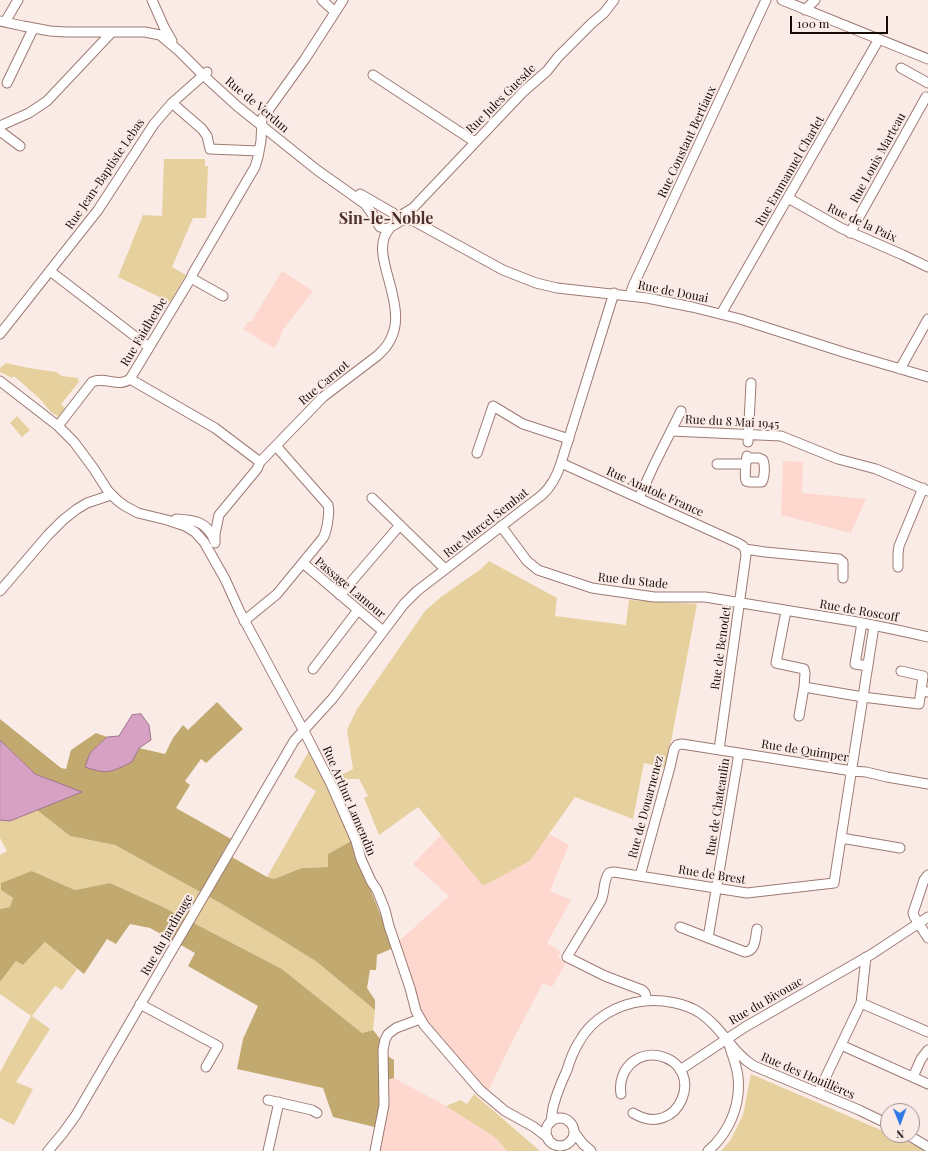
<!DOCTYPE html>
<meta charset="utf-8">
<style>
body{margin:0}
#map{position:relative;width:928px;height:1151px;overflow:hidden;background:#fbebe7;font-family:"Playfair Display",serif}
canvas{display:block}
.north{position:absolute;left:880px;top:1103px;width:40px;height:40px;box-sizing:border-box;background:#fbebe7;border:1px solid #a0918e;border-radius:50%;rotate:179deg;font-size:11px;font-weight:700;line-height:16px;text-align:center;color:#170b08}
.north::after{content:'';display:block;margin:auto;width:14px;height:18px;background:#3078e5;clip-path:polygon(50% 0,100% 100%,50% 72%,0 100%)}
.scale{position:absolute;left:790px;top:16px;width:98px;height:18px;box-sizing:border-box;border:2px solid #170b08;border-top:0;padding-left:5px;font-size:12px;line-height:14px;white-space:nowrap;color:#170b08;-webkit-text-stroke:3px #fbebe7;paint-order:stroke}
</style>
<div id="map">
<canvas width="928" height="1151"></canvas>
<div class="north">N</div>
<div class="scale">100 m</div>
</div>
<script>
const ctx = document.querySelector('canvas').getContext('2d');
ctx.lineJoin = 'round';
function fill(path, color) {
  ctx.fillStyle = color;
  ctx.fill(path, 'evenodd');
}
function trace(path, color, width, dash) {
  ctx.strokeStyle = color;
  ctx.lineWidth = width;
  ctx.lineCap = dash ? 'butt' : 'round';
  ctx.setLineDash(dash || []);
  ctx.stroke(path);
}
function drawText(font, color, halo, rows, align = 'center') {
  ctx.font = font + ' "Playfair Display",serif';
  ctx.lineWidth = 4;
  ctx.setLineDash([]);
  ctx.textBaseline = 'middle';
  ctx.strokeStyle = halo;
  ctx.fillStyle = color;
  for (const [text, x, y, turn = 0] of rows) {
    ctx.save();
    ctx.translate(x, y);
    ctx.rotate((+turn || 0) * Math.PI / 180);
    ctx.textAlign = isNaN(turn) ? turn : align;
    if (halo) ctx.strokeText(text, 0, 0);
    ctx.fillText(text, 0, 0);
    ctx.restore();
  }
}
fill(new Path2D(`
 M282 271 313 291 282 331 280 338 274 348 243 329 248 321 251 322Z
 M783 461 803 462 802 493 866 499 851 533 781 515Z
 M549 834 569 845 550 891 571 900 547 943 561 952 558 956 566 963 552 987 543 983 514 1038 487 1093 425 1022 397 943 449 896 413 864 441 835 483 886 530 861Z
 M394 1078 446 1106 496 1138 507 1151H379L387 1079Z`), '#fed8cf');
fill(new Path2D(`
 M164 159H205V166H208L206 218H193L172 267 186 275 170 302 118 277 143 215 162 216Z
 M6 363 29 368 56 372 62 376 78 378 79 382 61 404 65 408 59 417 51 412 40 399 14 376 12 378 0 372V368Z
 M17 416 30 430 22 437 10 423Z
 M489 561 557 598 555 616 626 625 629 600 697 604 666 768 644 763 633 819 575 797 530 861 483 886 418 807 379 835 364 798 368 796 359 779H347L338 784 335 778 353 769 347 730 357 709 425 611 441 597 481 569Z
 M309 751 325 784 351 841 328 854V867L302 868 274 879 267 877 316 791 294 777Z
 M37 810 70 836 115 845 222 904 277 937 317 962 375 1010 373 1030 362 1033 282 969 161 906 110 883 75 890 32 871 1 890 13 898 10 907 0 909V855L7 851 0 838V820H10Z
 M45 942 77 969 62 990 55 986 32 1016 50 1029 16 1082 33 1089 14 1125 0 1118V1072L31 1016 0 994V982L16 961 23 965Z
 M751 1074 883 1131 888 1133V1135H892L927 1151H721L730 1141 743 1115Z
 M474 1094 540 1151H507L496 1138 446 1106 460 1100 467 1104Z`), '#e6d09d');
fill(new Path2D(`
 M217 702 243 729 206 763 201 759 185 781 190 785 176 808 231 839 223 852 267 877 274 879 302 868 328 867V854L351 841 387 931 391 949 377 955 376 970H370L367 988 375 1000V1010L317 962 277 937 222 904 115 845 70 836 37 810 81 792 35 774 0 740V719L61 768 66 769 71 750 96 733 107 737 90 753 132 762 139 748 165 754 173 738 183 725 188 730Z
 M32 871 75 890 110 883 161 906 282 969 362 1033 373 1030 381 1040V1052L394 1060V1078L387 1080 388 1102 383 1129 333 1117 323 1088 237 1069 243 1039 258 1006 188 966 195 953 150 928 130 924 116 944 107 939 84 974 45 942 23 965 16 961 0 982V909L10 907 13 898 1 890V883Z`), '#c1a970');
const water = new Path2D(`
 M141 714 149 725 151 740 139 748 132 762C111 772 108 775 85 767L90 753 107 737 119 736 132 715Z
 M0 740 35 774 82 792 10 821 0 820Z`);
fill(water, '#d7a1c4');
trace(water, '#9d748c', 1);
const minor = new Path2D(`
 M152 0 164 27 172 41
 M322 0 335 12
 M782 0 928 59
 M805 10 815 0
 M0 21 23 26 50 31 66 32H145L160 35 179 51 203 75 237 106 317 170 365 204 373 215 380 227 387 229 401 221 405 220H412L503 270 536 283 557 288 647 298 692 307 740 319 846 353 928 377
 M5 22 18 0
 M901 68 928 83
 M373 75 475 142
 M7 83 33 29
 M172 103 202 129 207 136 210 149 259 151
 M0 126 29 113 47 101 112 32
 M0 131 20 146
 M360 194 393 213 395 219 394 225
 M788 198 841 228 903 255 928 267
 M403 214 413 208 524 91 547 71 558 57 592 23 604 13 614 0
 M850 233 926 97 928 98
 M50 271 149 347
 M191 278 193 273 255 167 258 157 261 141 262 119 305 59 343 0
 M630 295 633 286 766 0
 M721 314 879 39
 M0 334 98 210 154 124 172 103 207 72
 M900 369 928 319
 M130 379 215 428 260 462
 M0 381 58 426 74 442 94 469 108 491 118 501 125 506 138 513 167 520 185 526 195 532 204 542 225 579 240 612 307 737 331 784 356 841 361 859 371 881 377 890 385 910 389 926 410 988 416 1011 424 1025 480 1090 505 1111 534 1127 548 1138
 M58 426 92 382C105 376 118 388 130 379L191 278 223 296
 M671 431 681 411
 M748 442 751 383
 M477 453 493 406 523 424 569 439
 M747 458H759L763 460C765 465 765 476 762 482H749L746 481C744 473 746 464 747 456
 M561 463 738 543 743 546 745 549 765 552 839 559 843 562V578
 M717 464H745
 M372 498 445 569
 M639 498 654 465 671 431 781 436 838 459 876 469 928 491
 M176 519C194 520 207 521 214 540
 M501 526 527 561 538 570 592 588 654 597H705L852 621C878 626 903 631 928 637
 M215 543V534L219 515 257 469 260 462 323 397 377 356C425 316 362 257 390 228
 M303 563 383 631
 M898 567V554L899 546 923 488
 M0 591 48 535 63 520 77 509 87 503 111 495
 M340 595 400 525
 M786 611 776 663 804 669 805 673 804 687 863 697 919 704 921 691 928 692
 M244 621 277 594 323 538C327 531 330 512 328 505L276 446
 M862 623 855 664 868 666
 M313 669 358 610
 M901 671 923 676 921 691
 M799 716 804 687
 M719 750 746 555 745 549
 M841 838 900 848
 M928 875 924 880 913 913 914 916 928 938
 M640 876 670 767 674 749 677 745 682 744 852 771 866 772 887 777 928 784
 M680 927 745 952C756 951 755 938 757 929
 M708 938 739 753
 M647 1001 645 993 642 990 605 976 567 957 601 901C605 892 603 880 609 873L614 872 747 893 834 883 874 626
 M861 1003 928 1032
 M140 1004 218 1046 206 1067
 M841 1045 928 1084
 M680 1070 745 1027 872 954 928 917
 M913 1077 921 1059 928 1050
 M818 1093 861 1003 866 957
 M621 1094C619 1082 623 1069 634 1061 641 1056 651 1054 660 1056 708 1068 679 1141 633 1113
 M268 1100 312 1110 317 1113
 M546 1132a14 14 0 1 1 28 0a14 14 0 1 1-28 0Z
 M551 1122C552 1116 552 1110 554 1104 557 1092 562 1081 567 1070 570 1060 574 1050 579 1042 592 1018 618 1004 644 1001 662 999 685 1003 700 1013 722 1027 733 1054 754 1066L859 1110 888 1124
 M574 1132 583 1144 591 1151
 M908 1135 928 1147
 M48 1151 63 1133 76 1115 294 741 333 698 404 604 417 591 542 495C552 486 557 476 561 463L614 293
 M268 1151 279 1102
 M375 1151 384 1105 383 1050 385 1040 388 1034 396 1028 420 1019
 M708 1151C729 1133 741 1105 738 1077 737 1066 732 1055 729 1044`);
trace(minor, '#9d7a72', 11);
trace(minor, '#fff', 9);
drawText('12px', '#170b08', '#fbebe7', [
 ["Rue Jules Guesde",501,99,-45],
 ["Rue de Verdun",257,105,40],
 ["Rue Constant Bertiaux",687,142,-65],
 ["Rue Louis Marteau",878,158,-61],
 ["Rue Emmanuel Charlet",790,171,-60],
 ["Rue Jean-Baptiste Lebas",105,174,-56],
 ["Rue de la Paix",862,223,25],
 ["Rue de Douai",673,292,11],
 ["Rue Faidherbe",144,332,-59],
 ["Rue Carnot",324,383,-40],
 ["Rue du 8 Mai 1945",732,422,3],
 ["Rue Anatole France",655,492,24],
 ["Rue Marcel Sembat",486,523,-38],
 ["Rue du Stade",633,581,6],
 ["Passage Lamour",350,588,40],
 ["Rue de Roscoff",859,611,10],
 ["Rue de Benodet",721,648,-82],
 ["Rue de Quimper",805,751,9],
 ["Rue Arthur Lamendin",349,801,67],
 ["Rue de Douarnenez",646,807,-75],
 ["Rue de Chateaulin",718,807,-81],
 ["Rue de Brest",712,875,9],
 ["Rue du Jardinage",167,935,-60],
 ["Rue du Bivouac",766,1001,-30],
 ["Rue des Houillères",808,1076,23]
]);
drawText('bold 16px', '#4d3029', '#fbebe7', [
 ["Sin-le-Noble",386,219]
]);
</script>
